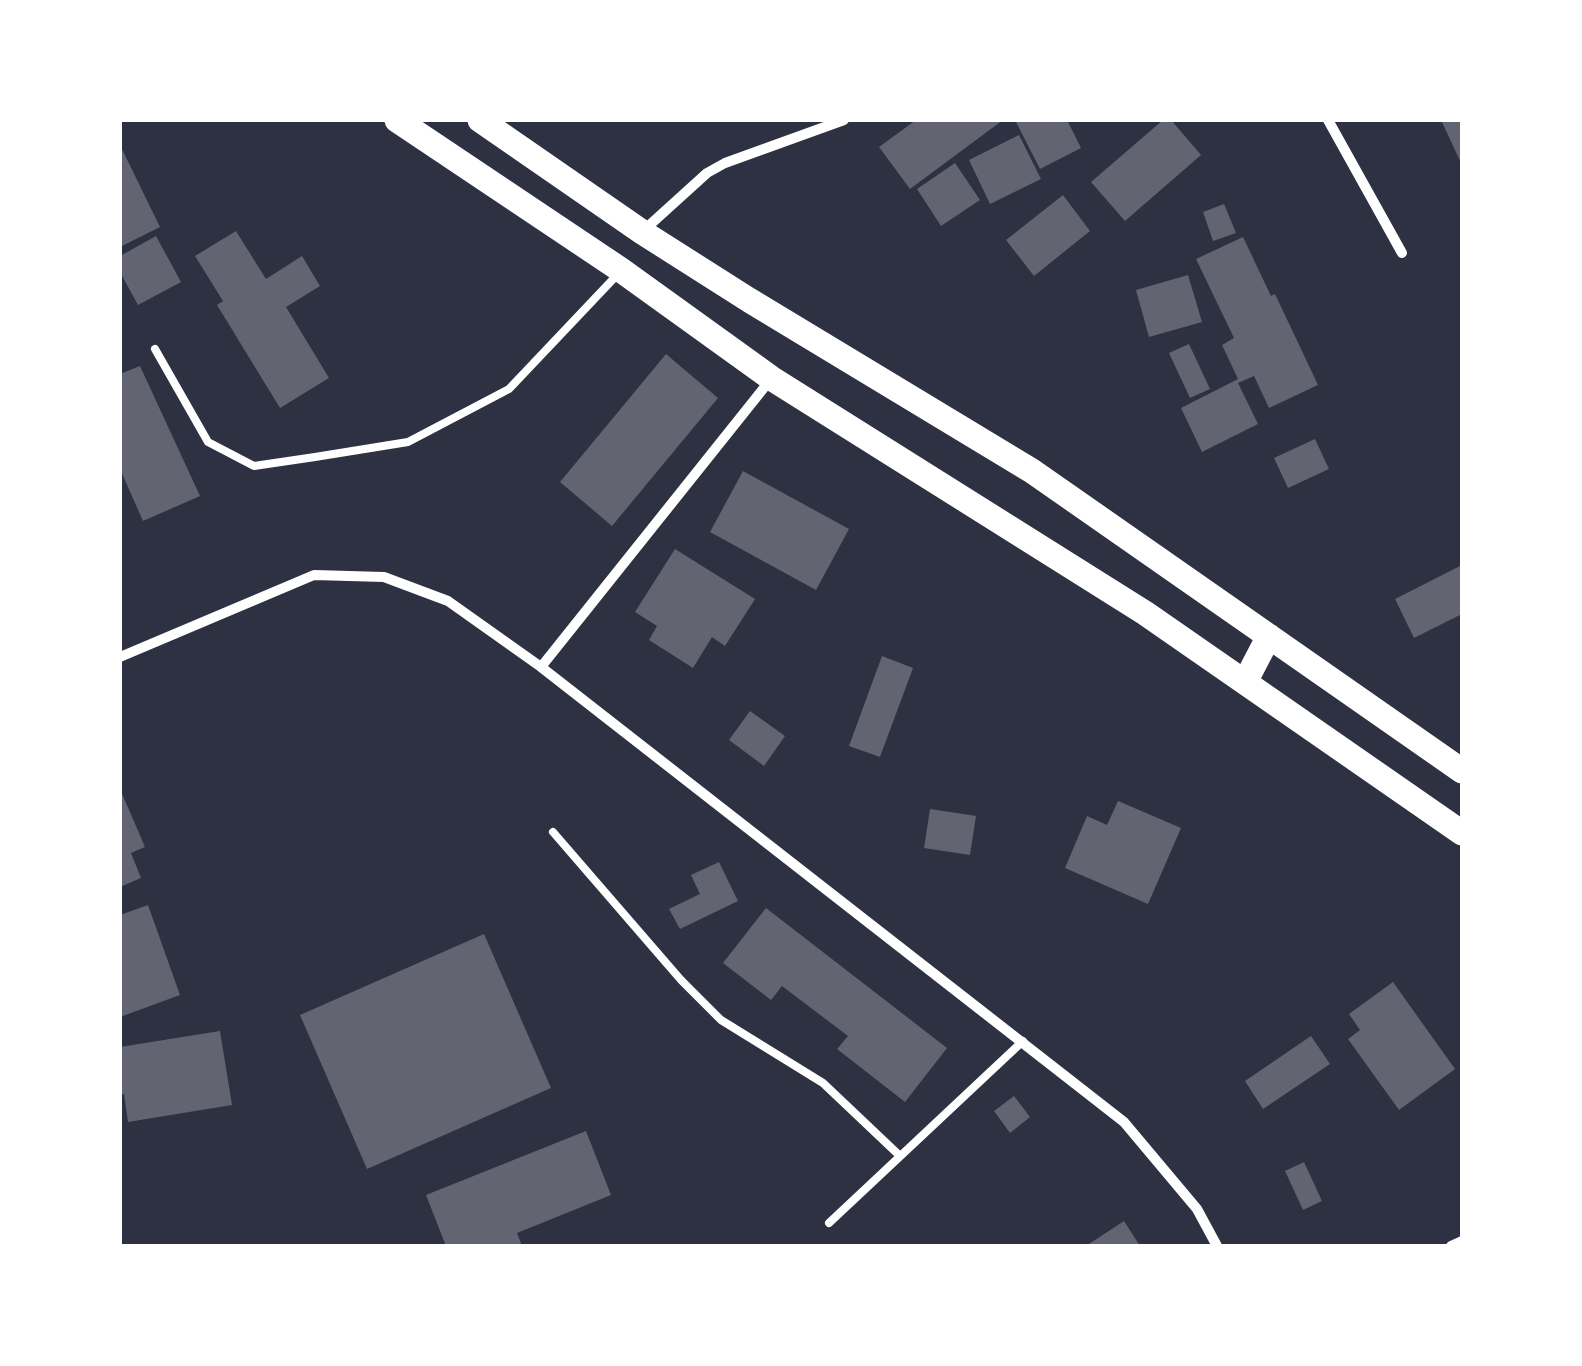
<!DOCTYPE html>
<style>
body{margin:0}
#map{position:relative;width:1582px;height:1366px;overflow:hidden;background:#2d3142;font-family:"Golos Text",sans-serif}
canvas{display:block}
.frame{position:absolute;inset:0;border:122px solid #fff;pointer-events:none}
</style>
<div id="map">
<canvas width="1582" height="1366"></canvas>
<div class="frame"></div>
</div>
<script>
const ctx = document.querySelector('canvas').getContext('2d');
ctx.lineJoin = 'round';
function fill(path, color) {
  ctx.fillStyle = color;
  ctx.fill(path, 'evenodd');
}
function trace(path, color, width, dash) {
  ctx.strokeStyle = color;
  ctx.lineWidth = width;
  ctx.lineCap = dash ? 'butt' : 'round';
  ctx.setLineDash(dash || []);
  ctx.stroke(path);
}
fill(new Path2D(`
 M916 120H1003L910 189 879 147Z
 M1015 120H1067L1081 148 1040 169Z
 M1163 120H1171L1201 155 1125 221 1091 182Z
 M1441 120H1462V165Z
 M1019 135 1041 179 990 204 969 160Z
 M120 145 160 227 120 247Z
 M955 163 980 200 941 226 917 189Z
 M1063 195 1090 231 1034 276 1006 240Z
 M1224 204 1236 233 1213 241 1203 212Z
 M236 231 266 279 302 256 320 286 286 307 329 378 280 408 217 305 223 301 195 256Z
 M156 236 181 282 138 305 120 272V256Z
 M1243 237 1271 296 1275 294 1318 385 1269 408 1254 376 1238 383 1258 424 1202 452 1181 408 1238 379 1222 345 1234 338 1196 259Z
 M1188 275 1202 322 1149 337 1136 290Z
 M1189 344 1210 389 1190 398 1169 353Z
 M666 354 718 398 612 526 560 482Z
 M140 366 200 496 143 521 120 469V374Z
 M1315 439 1329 469 1288 488 1274 458Z
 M743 471 849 529 816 590 710 532Z
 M675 549 755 599 725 646 712 637 693 668 649 640 657 626 635 612Z
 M1462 565V614L1414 638 1395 599Z
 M882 656 913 668 880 757 849 746Z
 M750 711 785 736 764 766 729 740Z
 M120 789 145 847 131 853 141 878 120 887Z
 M1118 801 1181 828 1148 904 1065 868 1087 816 1107 825Z
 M930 809 976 816 970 855 924 848Z
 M719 862 738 901 680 929 669 909 700 894 691 875Z
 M148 905 180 995 120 1017V915Z
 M766 908 947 1048 905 1102 837 1049 848 1036 782 986 771 1000 723 963Z
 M484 934 551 1088 367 1169 300 1015Z
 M1393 982 1455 1069 1399 1110 1348 1039 1360 1030 1349 1014Z
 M220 1031 232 1105 128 1122 124 1094 120 1095V1047Z
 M1311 1036 1330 1064 1263 1109 1245 1081Z
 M1014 1096 1030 1117 1010 1133 994 1111Z
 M586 1131 611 1195 517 1233 522 1246H446L426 1195Z
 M1304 1162 1322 1201 1303 1210 1285 1171Z
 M1124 1221 1140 1246H1086Z`), '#626471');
trace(new Path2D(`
 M155 349 208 442 254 466 315 457 408 442 509 389 618 274
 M553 832 681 980 721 1020 823 1083 900 1156
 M829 1223 1023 1041`), '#fff', 8);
trace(new Path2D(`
 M1328 120 1402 253
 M643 231 707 173 725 163 844 120
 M120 657 314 575 384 577 448 601 541 667 1124 1122 1197 1209 1217 1246
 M541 667 771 379
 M1451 1246 1462 1241`), '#fff', 10);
trace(new Path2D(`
 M397 120 621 270 771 378 1145 613 1462 833
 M480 120 642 232 749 300 1032 471 1462 771
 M1245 682 1269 636`), '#fff', 25);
</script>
